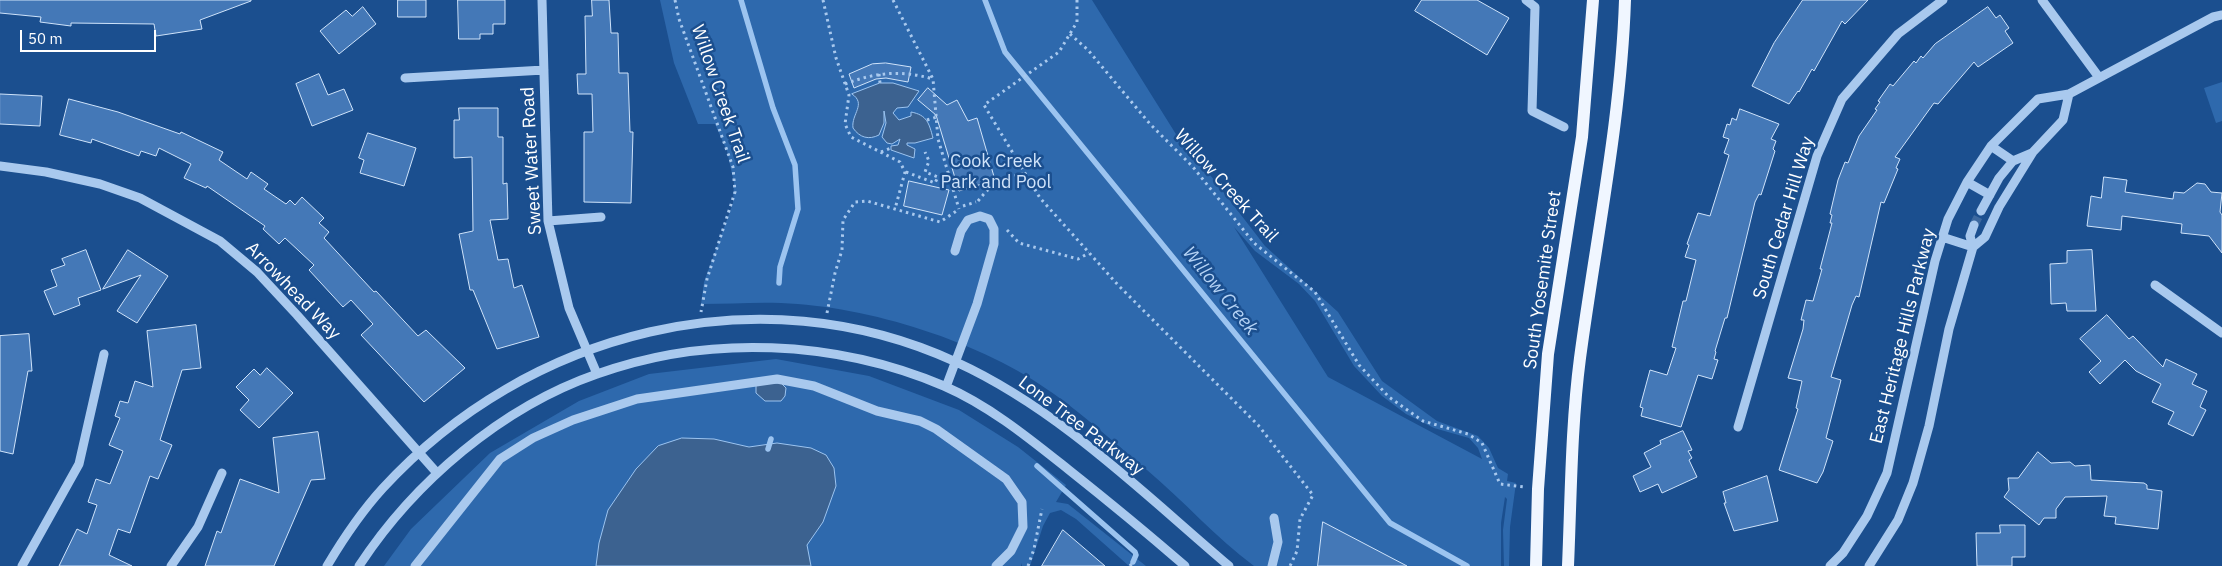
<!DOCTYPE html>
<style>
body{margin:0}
#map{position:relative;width:2222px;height:566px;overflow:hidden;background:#1b4f8f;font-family:"IBM Plex Sans",sans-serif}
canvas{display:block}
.scale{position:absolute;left:20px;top:30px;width:136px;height:22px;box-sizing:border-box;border:2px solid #fff;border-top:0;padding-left:6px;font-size:15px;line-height:18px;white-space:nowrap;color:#fff;-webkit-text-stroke:4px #1b4f8f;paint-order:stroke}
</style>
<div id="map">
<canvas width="2222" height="566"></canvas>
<div class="scale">50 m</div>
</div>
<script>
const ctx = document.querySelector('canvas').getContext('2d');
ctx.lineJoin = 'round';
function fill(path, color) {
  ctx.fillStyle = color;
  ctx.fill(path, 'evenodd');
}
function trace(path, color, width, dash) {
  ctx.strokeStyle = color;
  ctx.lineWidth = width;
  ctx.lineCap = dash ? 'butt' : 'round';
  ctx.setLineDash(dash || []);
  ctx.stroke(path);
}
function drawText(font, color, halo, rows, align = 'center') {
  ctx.font = font + ' "IBM Plex Sans",sans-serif';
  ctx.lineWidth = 5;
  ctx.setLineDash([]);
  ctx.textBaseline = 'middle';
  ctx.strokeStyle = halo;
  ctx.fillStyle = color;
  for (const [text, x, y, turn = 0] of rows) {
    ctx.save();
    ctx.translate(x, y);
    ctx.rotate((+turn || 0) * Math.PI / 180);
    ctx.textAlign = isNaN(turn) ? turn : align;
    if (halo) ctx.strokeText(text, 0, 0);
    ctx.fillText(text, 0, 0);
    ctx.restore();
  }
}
fill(new Path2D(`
 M660 0H1092L1179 139 1207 171 1265 246 1338 312 1382 381 1437 421 1478 436 1489 448 1498 468 1508 474 1507 481 1516 483 1510 527 1509 566H1504L1503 530 1507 499 1505 497 1501 523V566H1254C1216 538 1184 501 1147 470 1117 445 1086 417 1054 394 983 342 868 306 781 303 754 302 728 304 701 304L704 282 733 203 734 183 727 151 715 124H698L674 63ZM1234 227 1255 251 1299 284 1315 301 1354 366 1382 396 1406 414 1434 428 1469 438 1478 448 1482 459 1328 377Z
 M2222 82V121L2216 123 2204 88Z
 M776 359 869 376 959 410 1018 447 1066 485 1056 502 1068 504 1146 566H1129L1076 519 1061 510 1050 513 1043 526 1030 566H1022V563L1021 566H384L411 529 490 453 579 401 649 374Z`), '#2e69ad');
const water = new Path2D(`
 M880 83H893L919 91 908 107 897 108 893 113 899 120 911 116V112C927 115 929 123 933 138L915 143H907V145L915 149 914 158 891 150V146L898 145 900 139 892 144 887 143 882 137 886 123 884 111V123L879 135C869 140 860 138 853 128 851 114 867 104 852 94Z
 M781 383 786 388 785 396 781 401H765L756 393V385Z
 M682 438 714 439 749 447 777 443 811 448 826 455 834 468 836 486 823 522 807 545 811 566H596L599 543 608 510 636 469 658 446Z`);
fill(water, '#3c6290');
trace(water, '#9cc4f0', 1);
trace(new Path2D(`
 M741 0 773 108 795 165 798 209 780 267 779 283
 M985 0 1005 52 1390 523 1467 566
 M768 449 771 439
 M1037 466 1135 552 1136 555 1133 562`), '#9cc4f0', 5.5);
const building = new Path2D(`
 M0 0H251V1L200 20 202 29 156 36 154 24 71 23V26L40 22 41 17 0 13Z
 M398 0H426V17H398Z
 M458 0H505V24H493V34H480V39H459Z
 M592 0H609L611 33H618L619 73H628L630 132H633L631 203 584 202V132H593L592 94H578L577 74H586L585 16H592Z
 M1422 0H1477L1509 18 1487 55 1415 11Z
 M1803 0H1868L1845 24 1842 21 1814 71 1812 69 1799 92 1798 91 1789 104 1752 86 1774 43Z
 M363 7 376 24 339 54 320 31 346 10 352 16Z
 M1988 7 1996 18 2000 15 2009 28 2005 31 2013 43 1978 67 1974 62 1938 104 1934 103 1895 157 1900 159 1896 168 1898 169 1884 203 1881 202 1859 297 1856 296 1852 305 1831 377 1841 380 1826 438 1833 441 1823 472 1817 483 1779 470 1798 409 1796 408 1802 381 1788 378 1803 329 1804 320H1801L1806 300 1813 301 1822 269H1820L1832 223H1830L1832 215 1830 214 1838 180 1845 162 1848 163 1859 136 1877 110 1875 109 1880 102 1878 101 1890 84 1893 86 1914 61 1916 63 1921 56 1923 58 1935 44Z
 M886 63 911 67 908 82 886 78 876 79 854 88 849 74 872 64Z
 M319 74 328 95 344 89 353 110 312 126 296 84Z
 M928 88 947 105 957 100 968 121 977 118 995 180 959 191 936 115 918 100Z
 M0 94 42 96 40 126 0 124Z
 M69 99 118 112 180 134 181 132 223 152 219 160 247 179 251 172 268 184 264 189 286 204 290 200 295 205 302 197 324 218 319 223 329 232 324 238 374 292 376 291 418 336 426 330 465 368 424 402 361 335 373 324 351 300 343 307 309 270 314 265 285 238 279 244 263 229 265 226 207 186 206 188 184 178 191 164 159 148 156 156 141 151 139 156 92 139 91 143 60 135Z
 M459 108H498V137H503V184L507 183 508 219 490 220 498 260 508 259 514 288 522 285 539 337 497 349 473 290H470L459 234 473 231 472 157 454 158V120H459Z
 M1740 109 1779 124 1771 139 1776 141 1773 149 1775 151 1761 195 1759 194 1755 202 1727 318H1725L1715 351 1716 352 1714 359 1718 360 1712 379 1698 375 1681 427 1641 416 1643 408 1640 407 1650 370 1667 375 1676 348 1672 347 1683 301H1686L1696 260 1685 257 1689 245 1687 244 1698 213 1710 216 1729 155 1724 153 1729 139 1723 137 1727 124 1730 125 1732 118 1736 120Z
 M368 133 416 148 404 186 360 173 364 160 359 158Z
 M2104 177 2127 180 2125 192 2173 199 2174 192 2184 193 2197 183 2205 184 2211 192 2222 193 2220 212 2222 215V253L2209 236 2181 233 2182 224 2122 216 2121 230 2087 226 2091 196 2101 198Z
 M909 181 949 190 942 215 904 206Z
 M86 250 101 290 78 298 80 305 54 315 44 291 57 286 51 270 65 265 62 259Z
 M128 250 168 276 137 323 117 311 141 275 103 289Z
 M2092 250 2096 311H2067L2066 303 2051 304 2050 264 2067 263V251Z
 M2107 315 2129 339 2133 336 2163 367 2166 359 2197 374 2192 384 2207 391 2200 407 2206 410 2193 436 2168 424 2174 412 2152 402 2161 384 2136 371 2125 360 2100 384 2089 372 2101 361 2080 339Z
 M196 325 201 368 182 370 160 440 172 445 158 479 150 476 130 533 118 529 109 555 132 566H59L77 529 87 534 97 505 88 502 96 479 110 484 123 451 109 445 120 418 115 416 120 401 128 403 135 381 153 387 147 331Z
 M29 334 32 371H28L13 454 0 451V336Z
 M267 368 293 393 259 428 240 410 249 400 236 387 254 369 260 375Z
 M1683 431 1692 450 1688 451 1692 458 1689 460 1697 477 1662 493 1658 484 1640 492 1633 476 1651 467 1644 453 1661 444 1660 441Z
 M318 432 325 479 311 480 274 566H205L217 531 221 533 240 479 279 493 273 438Z
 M2038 452 2051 463 2070 462 2075 466 2090 465 2091 480 2144 483 2147 485V489L2162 491 2158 529 2115 524 2116 517 2104 516 2107 496 2065 497 2056 509V518H2044L2039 525 2004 497 2009 490 2008 478H2018Z
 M1767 476 1778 521 1734 531 1724 503H1726L1723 492Z
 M1323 522 1407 566H1318Z
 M2000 525H2025V557H2012V566H1977L1976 533H2000Z
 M1063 530 1105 566H1042Z`);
fill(building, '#4478b7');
trace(building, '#cfe3fa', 1);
trace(new Path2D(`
 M1974 225 1981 211`), '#3d69a0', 9, [9, 4.5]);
trace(new Path2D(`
 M675 0 679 19 733 167 735 192 707 279 701 312
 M823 0 836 58 849 95 845 124 851 137 900 162 905 172 895 209
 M893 0 933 79 938 139 959 209
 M1077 0V22L1059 52 984 105 1040 198 1118 285 1258 425 1313 495 1300 519 1297 551 1290 566
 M1070 34 1088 50 1150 124 1193 167 1254 243 1315 292 1359 365 1389 397 1423 421 1468 434 1482 443 1500 484 1525 487
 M879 74 880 83
 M845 84C876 72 902 70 933 79
 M927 120 937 117
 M881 152 891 148
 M906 172 935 183 938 177 925 172 929 161 925 152
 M978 201C993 182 1002 179 1026 173
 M963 206 976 202
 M1007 230 1019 243 1078 259 1089 253
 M827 313 835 273 842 250 843 220 855 202 867 201 940 222 958 210
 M1028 566 1034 549 1042 509
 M1130 566 1133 562`), '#a9c9ee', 3, [2.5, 4]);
trace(new Path2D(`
 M542 0 548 221 569 308 597 374
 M1526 0 1535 7 1532 111 1564 127
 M2042 0 2098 76
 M405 78 544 70
 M1991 146 2013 161
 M0 166 46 172 100 184 140 198 220 241 257 272 297 315 437 473
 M1967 182 1990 195
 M1981 211 1999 178 2013 161 2032 153
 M548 221 601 217
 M1942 237 1973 247
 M1973 247 1970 236 1974 225
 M2155 285 2222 333
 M946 387 977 304 994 244V229L989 219 980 216 968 220 961 231 955 251
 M1738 427 1817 156 1842 99 1898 34 1943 0
 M22 566 79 464 104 354
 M171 566 198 527 222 473
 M327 566C343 539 362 511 383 488 527 331 759 271 956 362 1059 409 1144 494 1229 566
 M359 566C414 482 502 407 597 374 708 334 836 340 944 386 990 406 1030 439 1069 470 1108 501 1147 533 1185 566
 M415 566 500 459 533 438 573 420 637 399 777 379 814 386 877 411 920 421 936 429 1006 479 1022 502 1023 527 1011 551 996 566
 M1272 566 1278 542 1274 518
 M1830 566 1843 553 1867 516 1887 473 1935 261 1948 219 1967 182 1991 146 2038 99 2069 94 2213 17 2222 15
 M1869 566 1898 520 1913 483 1929 426 1949 329 1973 247 1985 237 1999 207 2033 152 2063 120 2069 94`), '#a9c9ee', 9);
trace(new Path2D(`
 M1536 566 1538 489 1548 354 1582 137 1593 0
 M1568 566C1571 497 1571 427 1580 358 1596 238 1621 121 1625 0`), '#f0f6ff', 12);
drawText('18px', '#fff', '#1b4f8f', [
 ["Willow Creek Trail",720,94,71],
 ["Sweet Water Road",532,161,-93],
 ["Willow Creek Trail",1226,186,48],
 ["South Cedar Hill Way",1784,218,-73],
 ["South Yosemite Street",1543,280,-82],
 ["Arrowhead Way",293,291,46],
 ["East Heritage Hills Parkway",1903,336,-76],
 ["Lone Tree Parkway",1081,426,37]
]);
drawText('18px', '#cfe3fa', '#1b4f8f', [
 ["Cook Creek",996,162],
 ["Park and Pool",996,183]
]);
drawText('italic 19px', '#b5d3f5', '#1b4f8f', [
 ["Willow Creek",1220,291,51]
]);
</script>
